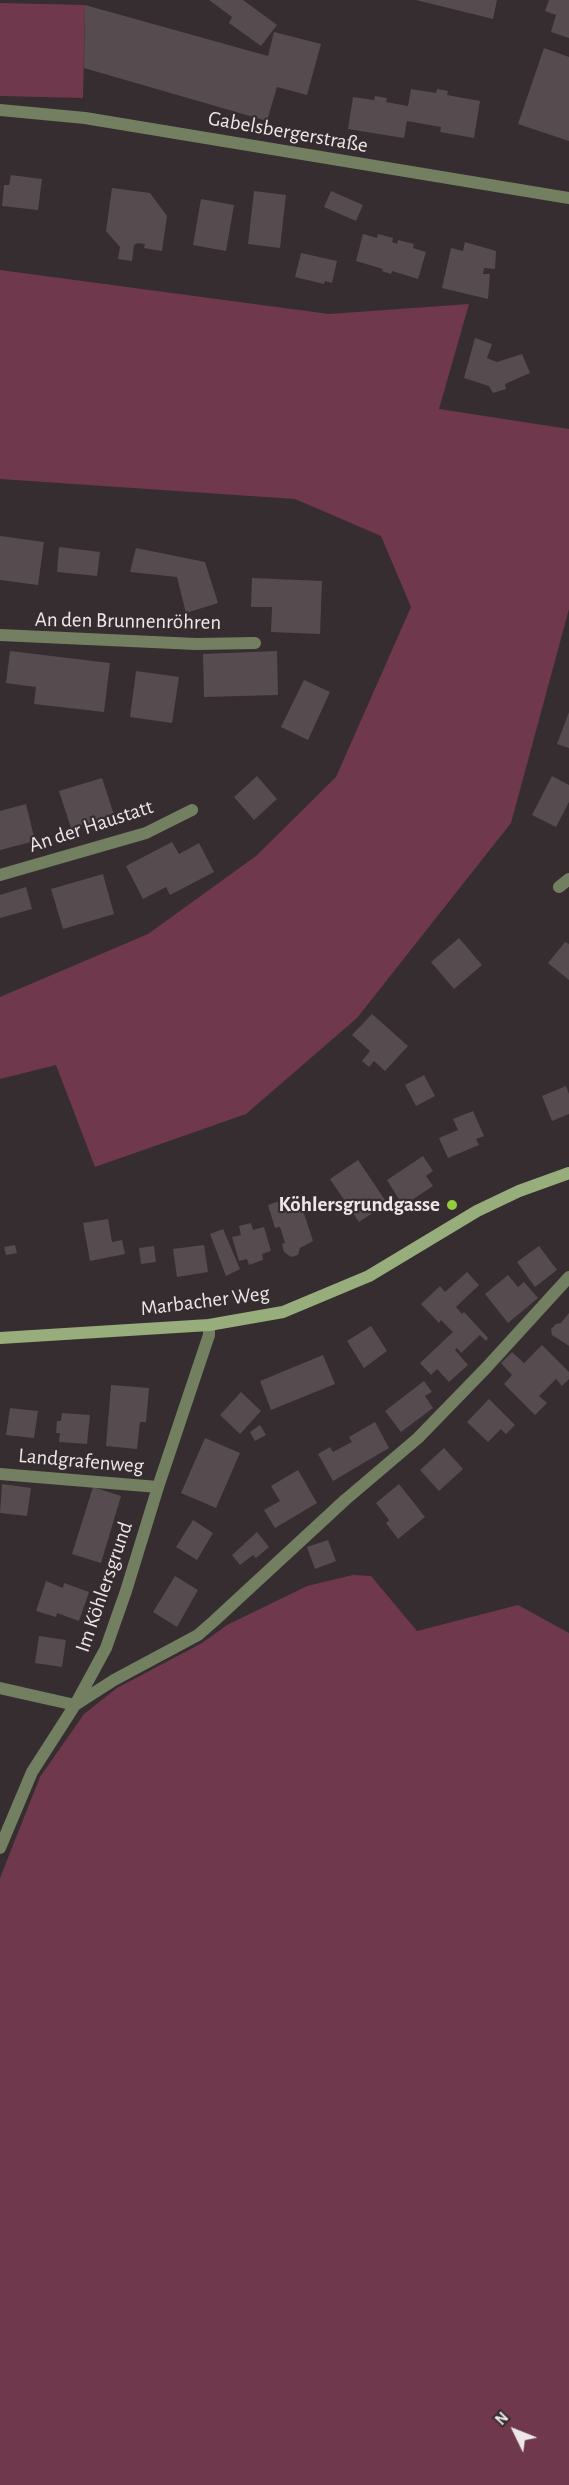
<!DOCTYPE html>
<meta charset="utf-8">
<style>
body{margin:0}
#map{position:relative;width:569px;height:2485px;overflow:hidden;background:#362d30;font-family:"Alegreya Sans",sans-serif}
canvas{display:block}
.north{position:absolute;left:485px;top:2401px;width:60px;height:60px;-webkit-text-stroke:4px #362d30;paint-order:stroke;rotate:313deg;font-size:16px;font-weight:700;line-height:24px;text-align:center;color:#ede7e8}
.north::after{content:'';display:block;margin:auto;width:21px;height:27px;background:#ede7e8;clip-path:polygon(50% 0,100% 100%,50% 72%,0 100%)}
</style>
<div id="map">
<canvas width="569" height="2485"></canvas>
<div class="north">N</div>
</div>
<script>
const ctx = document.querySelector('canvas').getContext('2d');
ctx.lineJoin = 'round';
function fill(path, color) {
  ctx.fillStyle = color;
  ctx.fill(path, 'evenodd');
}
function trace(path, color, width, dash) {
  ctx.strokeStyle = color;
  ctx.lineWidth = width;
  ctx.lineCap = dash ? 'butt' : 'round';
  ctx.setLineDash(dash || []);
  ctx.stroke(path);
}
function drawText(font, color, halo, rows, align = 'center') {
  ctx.font = font + ' "Alegreya Sans",sans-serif';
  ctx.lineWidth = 4.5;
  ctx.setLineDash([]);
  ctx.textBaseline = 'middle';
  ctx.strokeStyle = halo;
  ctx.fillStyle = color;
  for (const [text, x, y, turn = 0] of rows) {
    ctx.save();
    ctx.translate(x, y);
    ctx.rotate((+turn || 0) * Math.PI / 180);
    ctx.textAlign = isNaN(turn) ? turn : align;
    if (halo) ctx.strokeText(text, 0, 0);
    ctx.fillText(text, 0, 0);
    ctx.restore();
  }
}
fill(new Path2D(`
 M0 3 85 5 83 98 0 96Z
 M0 270 329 314 469 304 439 409 569 429V609L511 823 357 1018 246 1114 95 1167 56 1065 0 1079V997L148 934 256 856 336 777 411 607 381 536 295 499 0 479Z
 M353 1575 371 1576 417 1631 518 1605 569 1633V2485H0V1878L40 1777 84 1714 117 1688 202 1643 227 1625 307 1586Z`), '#6f384c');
fill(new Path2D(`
 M209 0H243L277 25 261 46 229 23 232 17Z
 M416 0H497L493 19Z
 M549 0H569V38L551 32 556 15 545 11Z
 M85 5 268 56 274 32 321 44 307 95 277 87 267 121 84 68Z
 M544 48 569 57V141L518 124Z
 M411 89 436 93 437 89 448 91 447 95 480 101 474 138 440 132 441 127 407 121 404 138 348 129 353 97 374 100 375 96 387 98 386 102 408 106Z
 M11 175 42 179 38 210 2 206 4 185H9Z
 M112 188 150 193 167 216 162 251 144 248 145 244 138 243 134 245 132 261 118 259 120 247 106 231Z
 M254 191 286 195 280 248 248 244Z
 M331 191 363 205 356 221 324 207Z
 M201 199 234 205 226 251 193 245Z
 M363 234 377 238 378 234 393 238 392 242 397 244 398 240 414 244 413 248 426 252 418 279 392 271 391 274 382 271 383 269 356 261Z
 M465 242 496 251 495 269 484 268 483 274H490L488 299 442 288 451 248 463 251Z
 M301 253 337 261 332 283 325 281 324 284 295 277Z
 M475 338 492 344 487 358 497 362 522 354 530 373 505 384 506 389 493 393 489 386 464 378Z
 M0 536 44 542 38 585 0 580Z
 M59 547 100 552 97 576 57 572Z
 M136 548 205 562 218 603 186 613 177 577 130 572Z
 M252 578 322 581 320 634 271 632 272 607H251Z
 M10 651 110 663 104 712 34 704 36 687 6 683Z
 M277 651 278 695 204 697 203 654Z
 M136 671 179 677 172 723 130 717Z
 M304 680 330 692 308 740 281 727Z
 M569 712V748L557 744Z
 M257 776 277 799 254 820 234 797Z
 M552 776 569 785V802L556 827 532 815Z
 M102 778 114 815 71 828 59 791Z
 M26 804 35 841 0 850V811Z
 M172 842 179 854 199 843 214 872 170 895 166 887 143 899 126 866Z
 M103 874 114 914 63 929 51 889Z
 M26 887 32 909 0 918V895Z
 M459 938 482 965 454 989 431 962Z
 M565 942 569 944V980L548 963Z
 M372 1014 408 1046 385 1071 374 1061 369 1067 362 1061 370 1051 352 1035Z
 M424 1075 435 1096 416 1106 405 1085Z
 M566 1086 569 1094V1114L552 1121 542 1096Z
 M473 1111 484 1136 476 1139 479 1145 448 1158 439 1138 458 1130 453 1119Z
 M423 1156 433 1171 426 1176 433 1186 403 1206 387 1180Z
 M358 1160 387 1203 359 1222 330 1179Z
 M298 1195 313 1241 300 1248 298 1255 291 1257 284 1252 282 1244 285 1243 280 1227 275 1228 268 1205Z
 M108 1219 112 1242 122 1240 125 1254 90 1261 83 1223Z
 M251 1223 253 1230 264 1227 271 1251 262 1254 263 1260 249 1265 247 1259 239 1261 232 1237 241 1235 239 1226Z
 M223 1229 240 1269 226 1276 210 1234Z
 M15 1245 17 1253 6 1255 4 1247Z
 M204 1245 208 1272 177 1277 173 1249Z
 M154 1246 156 1262 141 1264 139 1248Z
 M539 1246 557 1270 535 1287 517 1262Z
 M467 1272 479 1285 456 1307 462 1314 464 1312 488 1338 486 1341 480 1335 461 1353 457 1348 455 1350 468 1365 449 1382 437 1369 431 1375 420 1363 453 1332 441 1320 439 1323 421 1304 440 1286 445 1292Z
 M508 1275 518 1287 524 1282 538 1298 508 1323 485 1294Z
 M569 1313V1346L552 1335 551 1329 556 1324 561 1323Z
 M371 1326 387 1351 364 1368 347 1341Z
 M542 1345 569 1372V1379L562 1386 556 1379 539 1396 547 1403 535 1415 504 1384 512 1375 501 1363 512 1352 524 1363Z
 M323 1355 335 1384 271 1410 260 1381Z
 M424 1381 432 1392 425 1396 433 1408 401 1432 385 1411Z
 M111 1385 149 1388 146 1422H140L137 1449 106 1446Z
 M241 1392 261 1411 240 1434 220 1415Z
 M489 1399 515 1425 506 1434 501 1429 488 1442 467 1422Z
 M10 1408 38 1411 34 1438 6 1435Z
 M62 1413 90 1415 87 1444 59 1442 60 1433H56L57 1421H61Z
 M375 1422 389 1448 333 1481 318 1454 330 1447 333 1452 352 1442 349 1437Z
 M260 1425 266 1435 255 1441 250 1432Z
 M205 1438 240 1453 216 1508 181 1493Z
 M444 1448 463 1469 439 1491 420 1470Z
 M298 1470 317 1503 275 1528 264 1510 280 1501 271 1486Z
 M2 1484 31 1488 27 1516 0 1513Z
 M399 1484 425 1517 398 1539 386 1523 389 1520 376 1503Z
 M93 1487 121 1496 101 1563 72 1554Z
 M193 1520 213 1533 197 1560 176 1547Z
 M257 1532 269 1547 256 1558 253 1555 240 1565 232 1555Z
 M328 1540 336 1561 315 1569 307 1547Z
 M175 1576 198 1590 177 1627 153 1612Z
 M46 1581 63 1588 64 1583 89 1592 79 1621 57 1613 56 1617 36 1611Z
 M39 1636 66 1640 62 1667 35 1663Z`), '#564c4f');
trace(new Path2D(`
 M0 110 85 118 569 198
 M0 635 196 644 255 643
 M0 875 146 833 192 810
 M559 887 569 879
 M0 1474 158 1487
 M0 1688 75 1705
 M75 1705 114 1680 198 1635 214 1621 345 1500 418 1438 486 1368 569 1277
 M0 1848 32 1772 75 1705 106 1648 126 1591 158 1487 209 1335V1325`), '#728061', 12);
trace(new Path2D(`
 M0 1338 209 1325 283 1312 369 1276 477 1211 519 1191 569 1173`), '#97ae7c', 12);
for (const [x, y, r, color] of [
 [452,1205,6,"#95cc3a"]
]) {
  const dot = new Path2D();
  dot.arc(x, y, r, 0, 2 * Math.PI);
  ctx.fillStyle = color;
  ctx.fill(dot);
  trace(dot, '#362d30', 2);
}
drawText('21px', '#ede7e8', '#362d30', [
 ["Gabelsbergerstraße",288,132,10],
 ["An den Brunnenröhren",128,621,1],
 ["An der Haustatt",91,826,-18],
 ["Marbacher Weg",205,1301,-7],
 ["Landgrafenweg",81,1461,5],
 ["Im Köhlersgrund",104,1587,-71]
]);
drawText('bold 21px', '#ede7e8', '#362d30', [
 ["Köhlersgrundgasse",440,1205]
], 'right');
</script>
